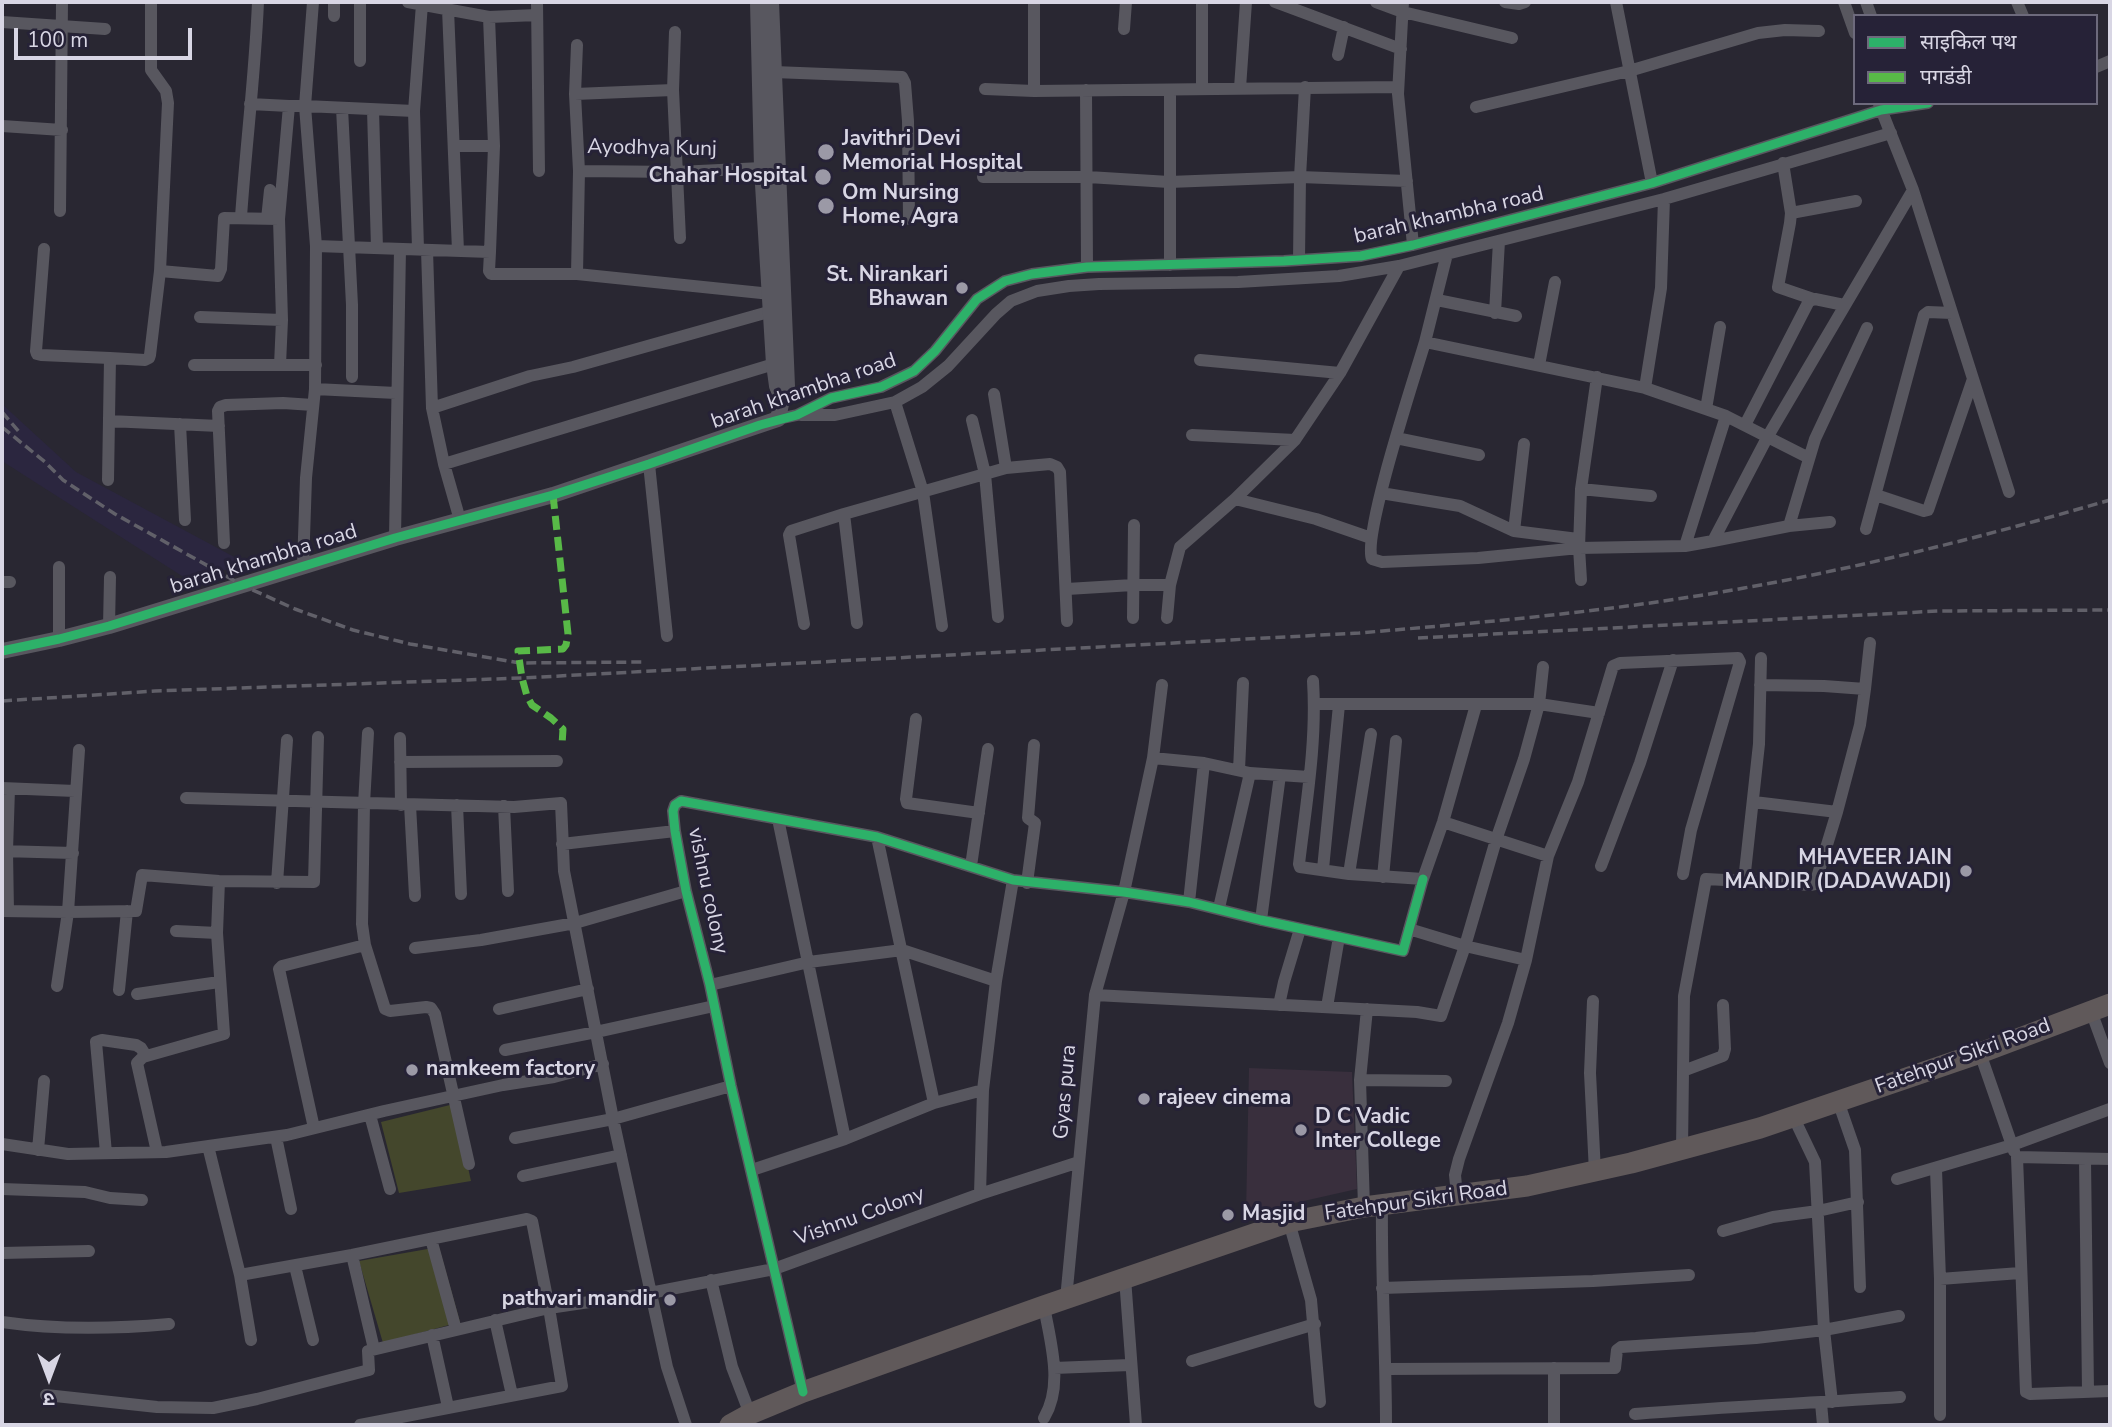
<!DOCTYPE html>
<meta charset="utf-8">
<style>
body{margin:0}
#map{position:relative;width:2112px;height:1427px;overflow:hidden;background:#292732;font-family:"Nunito Sans","Noto Sans Devanagari",sans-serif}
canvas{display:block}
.frame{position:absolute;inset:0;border:4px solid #d8d6e4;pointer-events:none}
.legend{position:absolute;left:1853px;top:14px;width:245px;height:91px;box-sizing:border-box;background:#262237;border:2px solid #6d6a7c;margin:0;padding:9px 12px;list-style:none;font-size:21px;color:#d8d6e4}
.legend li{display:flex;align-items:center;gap:14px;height:35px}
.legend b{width:35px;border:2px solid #6d6a7c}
.north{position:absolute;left:14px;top:1343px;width:70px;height:70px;-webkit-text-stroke:5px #262237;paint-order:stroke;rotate:180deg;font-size:19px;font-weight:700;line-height:28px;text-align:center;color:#d8d6e4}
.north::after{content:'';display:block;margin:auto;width:24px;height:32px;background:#d8d6e4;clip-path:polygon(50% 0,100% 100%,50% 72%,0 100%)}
.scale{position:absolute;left:14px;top:28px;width:178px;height:32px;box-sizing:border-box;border:4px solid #d8d6e4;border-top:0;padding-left:9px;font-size:21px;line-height:24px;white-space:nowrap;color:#d8d6e4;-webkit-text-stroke:5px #262237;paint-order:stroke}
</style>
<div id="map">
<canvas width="2112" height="1427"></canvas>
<div class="frame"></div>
<ul class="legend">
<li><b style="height:9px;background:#2db169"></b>साइकिल पथ</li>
<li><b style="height:9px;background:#58b947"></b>पगडंडी</li>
</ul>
<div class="north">उ</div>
<div class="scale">100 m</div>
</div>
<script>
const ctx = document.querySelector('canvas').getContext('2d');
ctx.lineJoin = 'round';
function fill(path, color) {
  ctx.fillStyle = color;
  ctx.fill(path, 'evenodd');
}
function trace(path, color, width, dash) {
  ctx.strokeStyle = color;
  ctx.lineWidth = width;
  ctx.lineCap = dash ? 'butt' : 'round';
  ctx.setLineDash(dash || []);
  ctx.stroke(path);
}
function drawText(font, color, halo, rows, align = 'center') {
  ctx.font = font + ' "Nunito Sans",sans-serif';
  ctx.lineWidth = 6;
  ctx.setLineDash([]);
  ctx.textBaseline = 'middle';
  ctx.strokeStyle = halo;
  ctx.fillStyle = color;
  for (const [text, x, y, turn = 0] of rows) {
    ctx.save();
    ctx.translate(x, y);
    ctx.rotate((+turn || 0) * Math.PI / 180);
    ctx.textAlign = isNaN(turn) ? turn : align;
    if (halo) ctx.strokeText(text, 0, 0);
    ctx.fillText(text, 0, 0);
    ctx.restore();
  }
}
fill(new Path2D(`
 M2 404 76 472 251 566 182 576 2 461Z`), '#2b263f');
fill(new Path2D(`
 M1249 1068 1352 1072 1357 1189 1246 1214Z`), '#392f3d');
fill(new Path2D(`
 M454 1104 471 1181 399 1193 381 1122Z
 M439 1247 460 1322 383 1343 359 1261Z`), '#44472c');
trace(new Path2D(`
 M313 2 305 106 414 111
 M408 2 489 17 537 15
 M537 2 539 171
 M1034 2V91
 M1202 2V88
 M1275 2 1401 49
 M1376 2 1403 12 1512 38
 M1403 2 1398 94 1413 245
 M1505 2 1519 4 1525 2
 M1616 2 1652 183
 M1844 2 1855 33
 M1866 2 1871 16
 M2017 2 2023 16
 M448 9 458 251
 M334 16V2
 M489 17 494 146
 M2 22 105 29
 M1124 29 1126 2
 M675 32 673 90 680 238
 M577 45 575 94 579 171 577 274
 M1338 55 1344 27
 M360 61V2
 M2096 67 2110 61
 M774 72 902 77 905 83 908 121 909 219
 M1240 88 1246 2
 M985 89 1034 91 1398 87
 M1086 90 1087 267
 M1170 90V265
 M575 94 673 90
 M250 104 289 106 279 219
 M1879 104 1913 190 2009 492
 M289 106H305L316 246 315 389
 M1476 107 1629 71 1758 33 1785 30 1819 31
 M342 108 352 305V377
 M373 110 377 248
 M2 126 62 130
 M1783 163 1791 213 1790 223 1778 287 1813 299
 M579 171 678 172 762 168
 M983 177H1088L1169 182 1300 177 1407 181
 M60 211 62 2
 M1791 213 1856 201
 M241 217C246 145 255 74 258 2
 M267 219 270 190
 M316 246 490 252 494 146H454
 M44 249 36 351 37 354 41 355 110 358 108 480
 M418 249 414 111 422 4
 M427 250 432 408 444 464 460 520
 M490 252 489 271 491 274H577L771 294
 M1447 254 1425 342 1645 388 1726 416 1685 546
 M1299 260 1300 177 1305 87
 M160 271 218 276 221 269 224 218 279 219 282 320 280 365
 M1437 300 1516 316
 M1495 313 1499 241
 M200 317 282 320
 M1867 328 1815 439 1789 526 1713 541 1768 436 1913 190
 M1425 342C1415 376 1362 535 1372 559L1382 562 1478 558 1579 548 1581 580
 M110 358 145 360 149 358 150 355 160 271 168 103 166 91 151 70V2
 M1200 360 1340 373
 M194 365H316
 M1539 365 1555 282
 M1597 377 1581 489 1579 548 1685 546 1713 541
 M1645 388 1661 288 1664 199
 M994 394 1006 468
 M895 402 923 492 942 626
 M432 408 530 376 573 367 772 311
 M1706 409 1720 327
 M801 415H835L895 402 922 387 948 366 996 314 1011 301 1037 291 1069 286 1099 284 1238 282 1339 276 1399 266 1664 199 1891 133
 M1726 416 1809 458
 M778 419 797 415 831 398 881 387 914 371 935 351 977 299 1005 281 1032 274 1087 267 1284 261 1361 256 1413 245 1652 183 1881 110 1928 103
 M972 420 985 474 998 617
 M109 421 219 426
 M180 424 185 520
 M1745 425 1809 301 1815 299 1844 305
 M1192 435 1295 440
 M1396 438 1479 455
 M444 464 774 364
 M649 464 667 636
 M1581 489 1651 496
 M1381 493 1460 506 1514 531 1578 539
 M1876 495 1924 511 1928 510 1973 379
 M1235 499 1316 519 1371 538
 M844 514 857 623
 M1789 526 1830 522
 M1866 529 1924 315 1928 312 1952 313
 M1514 531 1524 444
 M395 538 400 249
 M224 543 218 411 220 407 226 405 283 403 313 405
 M59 567V639
 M303 567 306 478 315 389 396 393
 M2 582H10
 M1067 589 1133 585H1170
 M1133 618 1134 525
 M1167 618 1170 585 1180 547 1235 499 1295 440 1340 373 1399 266
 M804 624 789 535 791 531 844 514 1006 468 1050 464 1057 467 1060 472 1067 621
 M109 626 110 577
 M1313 681C1317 742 1306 804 1299 864L1300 867 1349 874 1423 879 1443 822 1476 705
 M1760 685 1824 686 1865 689 1860 725 1837 812
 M1865 689 1870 643
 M1314 704H1539L1599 713
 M916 719 906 799 907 803 979 813
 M368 733 364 804 362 924 365 945 385 1009 390 1011 426 1007 431 1008 435 1014 469 1164
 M400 738 401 805
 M1153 758 1204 763 1250 773 1309 777
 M400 762 557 761
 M1239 770 1243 683
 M2 788 75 791
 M186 798 514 807 561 803 564 871 613 1119 667 1367 686 1425
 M410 805 415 896
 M457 805 461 894
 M504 806 508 891
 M1443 822 1548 856
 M877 837 934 1103
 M562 844 675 831
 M2 851 73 853
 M971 866 988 749
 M1601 866 1640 763 1673 660
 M1323 869 1339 705
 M1349 874 1371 734
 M1383 877 1396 741
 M1744 881 1810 885 1815 884 1837 812 1754 802
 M277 883 287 740
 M1027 883 1035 823 1028 818 1034 745
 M1189 902 1204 763
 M1219 908 1250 773
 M2 911 68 912 79 750
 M8 911 7 851 9 789
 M1261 920 1280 775
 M1409 929 1465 946 1526 960
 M176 931 217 933
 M415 948 481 940 575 923 686 891
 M710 985 809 962 902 950 996 981
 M57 986 68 912 136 911 142 875 219 881 314 882 318 737
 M119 990 127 911
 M137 994 219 982
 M1095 995 1417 1012 1441 1016 1465 946 1496 840 1524 759 1539 704 1543 667
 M1593 1001 1590 1073 1595 1172
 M1279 1005 1284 982 1300 929
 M1327 1007 1339 937
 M499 1009 588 989
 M2091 1011 2110 1063
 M505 1050 596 1032 714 1006
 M1980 1053 2014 1151
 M1683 1071 1723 1056 1725 1049 1723 1005
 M1360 1080 1367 1009
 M1838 1101 1855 1150 1860 1287
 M370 1115 390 1189
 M1793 1116 1815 1162 1824 1330 1832 1402
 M314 1128 279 969 282 966 365 945
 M276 1137 291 1209
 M515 1138 613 1119 731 1086
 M845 1139 934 1103 983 1090
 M2 1144 68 1154 166 1152 287 1135 384 1111 503 1085 554 1077 603 1064
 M208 1146 240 1275 251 1340
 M1682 1149 1684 996 1706 879 1744 881 1759 744 1761 658
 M38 1150 44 1081
 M157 1152 137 1063 143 1057 224 1034 217 933 219 881
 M106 1153 96 1042 102 1040 136 1045 141 1048 146 1056
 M2110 1159 2017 1157 2026 1392 2030 1394 2110 1391
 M2085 1160 2088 1391
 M1936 1169 1940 1279V1415
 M752 1170 845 1139 778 819
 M523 1176 621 1155
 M1897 1179 2012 1145 2110 1109
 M2 1189 85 1192 110 1198 142 1200
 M980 1194 983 1090 996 981 1013 880
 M1457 1195 1455 1175 1459 1159 1508 1023 1526 960 1548 856 1578 782 1613 666 1620 663 1738 658 1740 662 1691 830 1683 874
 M1382 1205C1381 1278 1386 1352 1386 1425
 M1364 1207 1360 1080 1446 1081
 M1289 1222 1311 1300 1320 1402
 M1723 1231 1773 1217 1818 1211 1858 1202
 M431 1239 456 1330
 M2 1253 89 1251
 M352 1255 374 1349
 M295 1266 313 1340
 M240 1275 352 1255 527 1219 532 1221 549 1308 562 1386 360 1425
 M1125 1278 1136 1425
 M1940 1279 2020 1273
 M711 1280 732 1367 750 1414
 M1382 1288 1593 1281 1689 1275
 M1066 1299 1095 995 1124 892 1153 758 1162 685
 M495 1320 512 1395
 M2 1322C57 1330 114 1329 169 1324
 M432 1335 448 1407
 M1192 1361 1315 1324
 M1054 1368 1130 1365
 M1554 1368V1425
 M1386 1369 1615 1368 1617 1350 1621 1347 1756 1338 1824 1330 1899 1316
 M803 1392 731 1086 710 985 686 891 675 831 673 811 675 805 681 801 877 837 1013 880 1124 892 1189 902 1261 920 1403 951 1423 879
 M46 1395 157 1407 213 1408 257 1399 369 1370 368 1351 549 1308 650 1293 774 1269 980 1194 1079 1162
 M1821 1403 1823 1425
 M1635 1414C1724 1407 1812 1403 1900 1397
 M1044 1418C1064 1385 1050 1341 1044 1306`), '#58575f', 12);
trace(new Path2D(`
 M758 2 762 168 774 364 777 386 782 399
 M2 651 59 639 109 626 395 538 553 495 778 419 782 399 787 386 771 2`), '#58575f', 16);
trace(new Path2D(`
 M730 1425 750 1414 803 1392 1044 1306 1289 1222 1364 1207 1527 1186 1631 1163 1760 1128 1980 1053 2110 1004`), '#60595a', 21);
trace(new Path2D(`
 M2 412 20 433
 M2 427 45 462 63 480 115 514 244 586 295 609 353 630 410 644 520 663 645 662
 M1418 638 1939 611 2110 610
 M2 701 155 691 522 678 1359 633C1488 622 1617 611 1744 588 1868 566 1990 535 2110 500`), '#616069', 3.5, [10, 5]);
trace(new Path2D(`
 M553 495 568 634 566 645 563 649 518 651 522 678 527 696 532 705 551 718 563 729 562 745`), '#58b947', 7, [14, 7]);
trace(new Path2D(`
 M2 651 59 639 109 626 395 538 553 495 649 464 760 425 797 415 831 398 881 387 914 371 935 351 977 299 1005 281 1032 274 1087 267 1284 261 1361 256 1413 245 1652 183 1881 110 1928 103
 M803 1392 731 1086 710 985 686 891 675 831 673 811 675 805 681 801 877 837 1013 880 1124 892 1189 902 1261 920 1403 951 1423 879`), '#2db169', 9);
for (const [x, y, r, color] of [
 [826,152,9,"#9b99a6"],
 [823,177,9,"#9b99a6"],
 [826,206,9,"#9b99a6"],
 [962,288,7,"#9b99a6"],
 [1966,871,7,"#9b99a6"],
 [412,1070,7,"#9b99a6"],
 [1144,1099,7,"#9b99a6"],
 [1301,1130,7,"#9b99a6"],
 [1228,1215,7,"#9b99a6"],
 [670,1300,7,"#9b99a6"]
]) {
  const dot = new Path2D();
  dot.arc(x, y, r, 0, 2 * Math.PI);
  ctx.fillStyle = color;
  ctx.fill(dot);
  trace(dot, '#262237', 2.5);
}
drawText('bold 21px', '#d8d6e4', '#262237', [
 ["Javithri Devi",842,140],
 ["Memorial Hospital",842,164],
 ["Chahar Hospital",807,177,"right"],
 ["Om Nursing",842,194],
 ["Home, Agra",842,218],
 ["St. Nirankari",948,276,"right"],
 ["Bhawan",948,300,"right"],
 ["MHAVEER JAIN",1952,859,"right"],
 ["MANDIR (DADAWADI)",1952,883,"right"],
 ["namkeem factory",426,1070],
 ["rajeev cinema",1158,1099],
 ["D C Vadic",1315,1118],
 ["Inter College",1315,1142],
 ["Masjid",1242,1215],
 ["pathvari mandir",656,1300,"right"]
], 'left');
drawText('21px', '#d8d6e4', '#262237', [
 ["Ayodhya Kunj",652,149,1],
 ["barah khambha road",1449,216,-13],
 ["barah khambha road",804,392,-19],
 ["barah khambha road",264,560,-17],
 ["vishnu colony",707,891,78],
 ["Fatehpur Sikri Road",1963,1057,-20],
 ["Gyas pura",1066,1092,-85],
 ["Fatehpur Sikri Road",1416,1202,-8],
 ["Vishnu Colony",860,1217,-20]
]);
</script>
